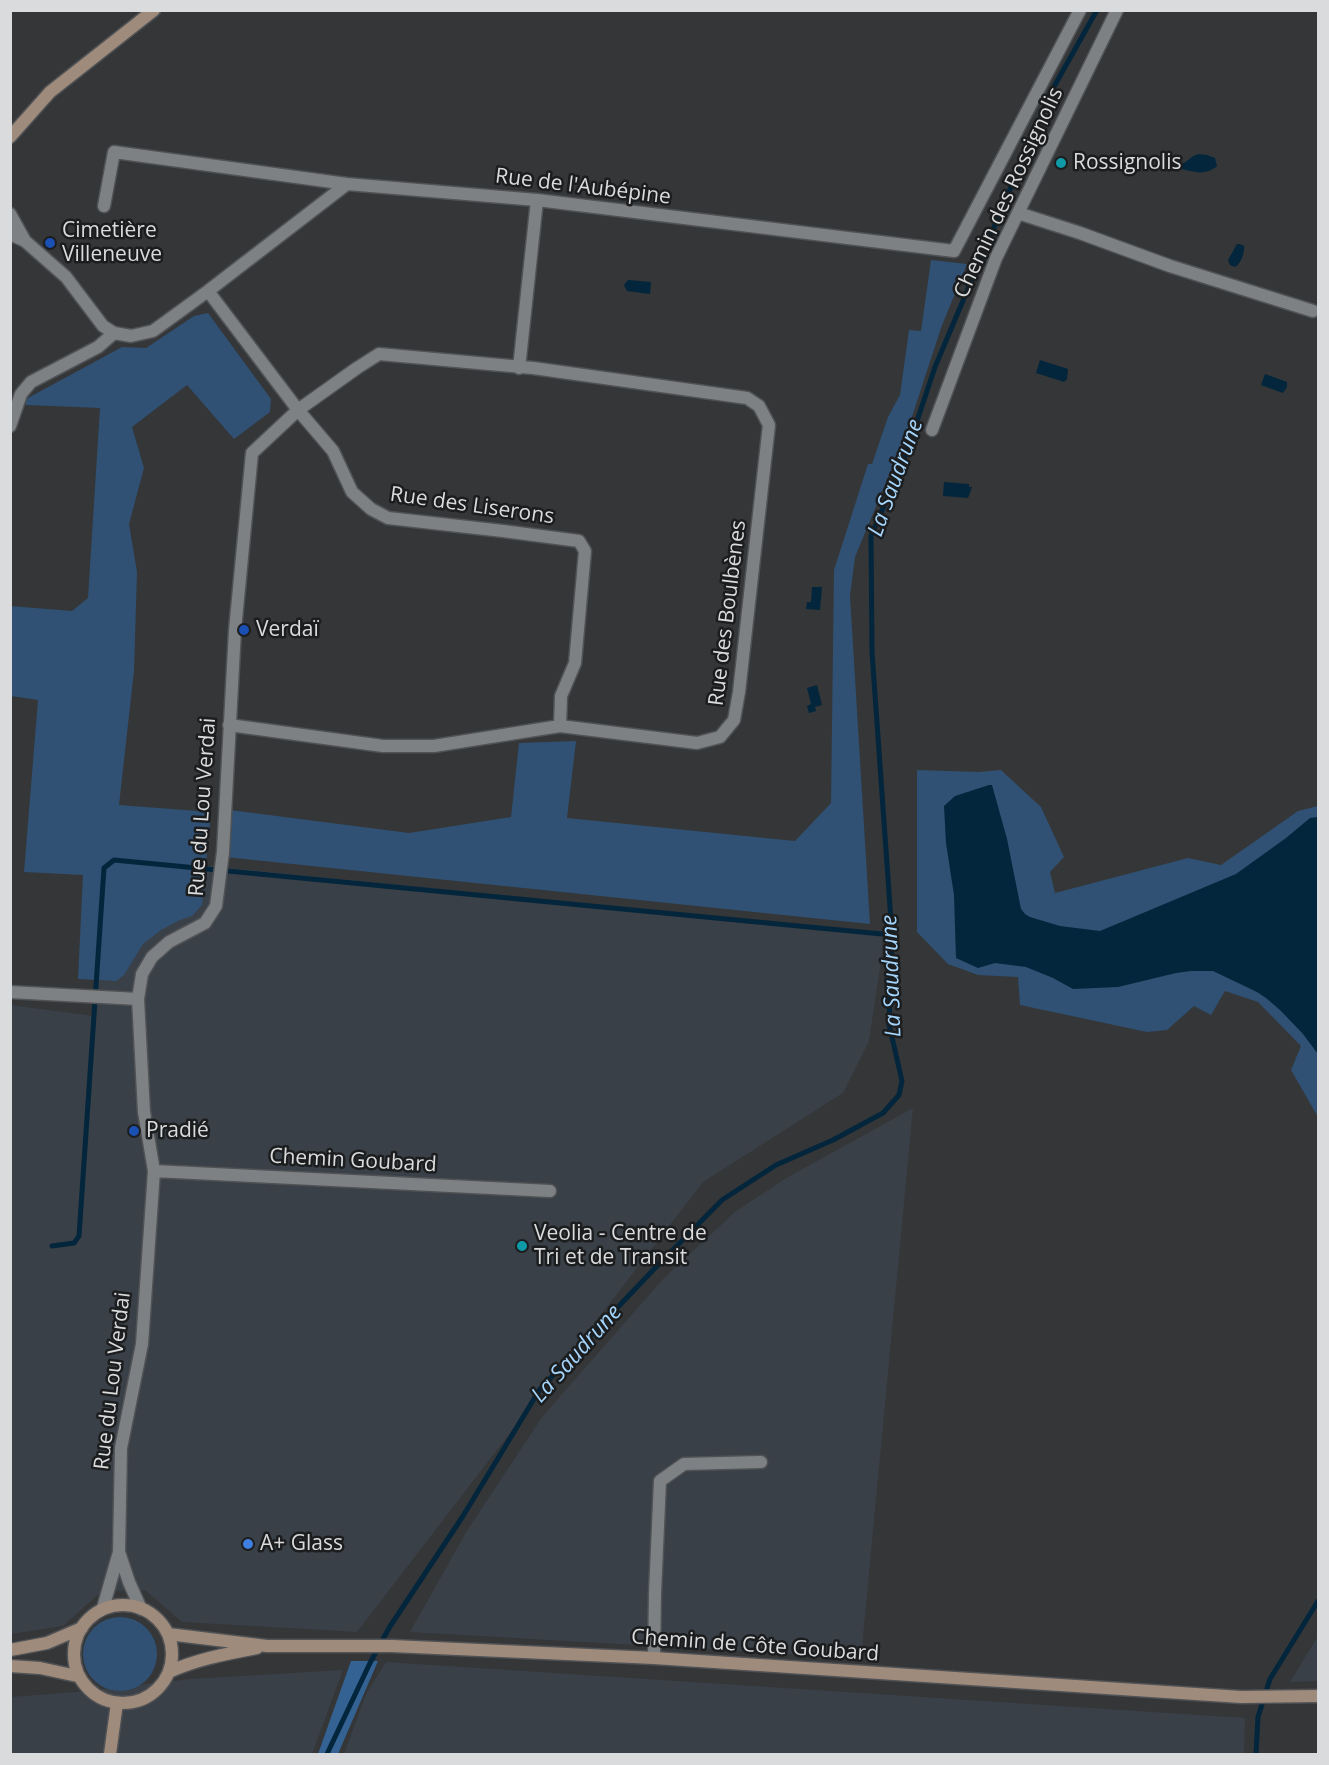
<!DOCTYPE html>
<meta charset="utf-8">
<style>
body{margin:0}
#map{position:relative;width:1329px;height:1765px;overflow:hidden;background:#343638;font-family:"Open Sans",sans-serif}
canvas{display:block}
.frame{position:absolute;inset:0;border:12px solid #d9dbdc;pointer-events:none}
</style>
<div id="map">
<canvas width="1329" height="1765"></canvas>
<div class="frame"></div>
</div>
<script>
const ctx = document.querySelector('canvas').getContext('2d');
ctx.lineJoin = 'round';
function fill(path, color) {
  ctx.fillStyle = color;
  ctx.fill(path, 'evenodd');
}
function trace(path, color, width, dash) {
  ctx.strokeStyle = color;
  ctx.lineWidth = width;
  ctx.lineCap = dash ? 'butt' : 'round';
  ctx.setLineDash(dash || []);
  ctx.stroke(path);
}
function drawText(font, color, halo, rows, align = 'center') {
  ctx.font = font + ' "Open Sans",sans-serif';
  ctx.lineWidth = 5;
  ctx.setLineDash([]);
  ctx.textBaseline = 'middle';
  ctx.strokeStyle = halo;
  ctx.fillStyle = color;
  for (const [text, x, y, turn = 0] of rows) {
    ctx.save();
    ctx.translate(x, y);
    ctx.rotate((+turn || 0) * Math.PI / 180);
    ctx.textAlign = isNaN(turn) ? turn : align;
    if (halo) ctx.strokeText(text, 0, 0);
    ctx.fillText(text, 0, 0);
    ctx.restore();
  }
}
fill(new Path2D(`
 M112 856 883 934 881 961 869 1041 843 1093 703 1182 357 1632 182 1622 145 1590 102 1591 63 1626 11 1634V1005L94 1016Z
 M913 1108 861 1658 410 1632 465 1534 542 1417 664 1278 736 1211 788 1177Z
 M1318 1636V1681L1290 1682Z
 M386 1662 1245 1718 1244 1754H344L366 1694Z
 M343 1670 312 1754H11V1697L76 1692 190 1679Z`), '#3a4047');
fill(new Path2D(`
 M931 260 967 264 941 328 908 429 855 557 850 596 870 924 225 857 230 810 409 833 511 817 519 743 576 741 567 818 795 841 831 803 834 570 868 464H872L888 417 900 395 909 330 921 331Z
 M208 313 271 399 270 412 234 439 187 385 132 427 144 468 129 524 137 572 134 671 119 805 211 812 202 905 192 916 180 920 161 930 143 944 124 975 116 981 78 979 83 875 24 872 38 700 11 696 10 606 72 611 88 598 100 408 26 405V399L122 347 146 348 194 316Z
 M917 770 979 772 1001 770 1041 807 1064 857 1050 872 1055 893 1188 858 1221 865 1298 811 1318 806V1117L1291 1070 1301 1046 1258 1002 1225 991 1211 1015 1194 1006 1167 1030 1147 1032 1020 1005 1018 977 978 975 948 964 917 932Z
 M83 1654a37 37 0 1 1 74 0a37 37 0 1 1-74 0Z`), '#305173');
fill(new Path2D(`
 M351 1661H378L338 1754H318Z`), '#336293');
fill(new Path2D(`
 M1199 154 1207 155 1215 158 1217 166C1205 176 1194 172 1182 169L1181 164C1187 163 1190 156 1199 154Z
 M1237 244H1240L1244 246C1245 252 1241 264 1235 267L1230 265 1228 260Z
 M628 280 651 282 650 294 627 291 624 285Z
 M1040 360 1068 369 1067 379 1064 382 1036 373Z
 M1265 374 1287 382V387L1283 393 1261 385Z
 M944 482 969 484V487H972L968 498 943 496Z
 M812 587H822L820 610 806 609 807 602H811Z
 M817 685 822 705 815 707 816 711 809 713 807 706 811 704 807 688Z
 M989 785H992L1007 839 1021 909 1025 914 1030 917 1060 926 1100 931 1236 874 1286 838 1310 818 1318 817V1054L1303 1034 1280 1010 1266 998 1257 992 1213 971H1191L1176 973 1118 987 1073 989 1053 978 1026 967 995 963 978 968 956 958 954 895 946 843 944 806 955 796Z`), '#03263c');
trace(new Path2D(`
 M52 1246 74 1243 79 1236 104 868 114 860 892 935
 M327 1754 370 1663 389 1628 463 1516 540 1389 657 1266 722 1200 776 1165 833 1140 883 1113 899 1095 902 1081 889 1024 892 935 872 652 871 536 906 454 935 367 1051 92 1097 10
 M1256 1754 1258 1717 1270 1679 1318 1601`), '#03263c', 5);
const street = new Path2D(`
 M104 206 114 152 347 184
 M1018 213 1080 233 1170 266 1313 311
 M10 214 25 241
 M10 234 25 241 66 277 103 326 114 333 131 336 153 331 208 291 347 184 537 200 954 251 1080 10
 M208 291 298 410 333 451 352 492 371 509 388 518 503 531 579 541 585 551 575 663 561 696 560 726
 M519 368 537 200
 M10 426 21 394 31 382 98 347 114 333
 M932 430 996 258 1117 10
 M10 992 138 999
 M154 1171 550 1191
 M119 1552 129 1582 141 1609
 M103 1608 119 1552 121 1448 142 1344 154 1171 144 1112 138 999 142 974 152 957 169 942 205 923 216 906 223 852 235 630 252 453 298 410 357 368 379 354 533 368 747 398 759 406 769 425 739 692 734 720 720 737 697 743 560 726 434 746H383L229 725
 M654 1658 655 1593 660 1481 684 1464 761 1462`);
const secondary = new Path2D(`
 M10 137 50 92 154 10
 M74 1654a49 49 0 1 1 98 0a49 49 0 1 1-98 0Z
 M168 1634 267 1646H392L654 1658 1241 1697 1318 1696
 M10 1650 47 1643 82 1628
 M10 1666 40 1668 77 1676
 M169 1672C197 1659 226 1654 257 1648
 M110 1754 117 1703`);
trace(street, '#505255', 15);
trace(secondary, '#505255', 15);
trace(street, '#7e8184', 12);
trace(secondary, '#9f8b7b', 12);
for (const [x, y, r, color] of [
 [1061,163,6,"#0f9aa8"],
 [50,243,6,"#1a4fb4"],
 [244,630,6,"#1a4fb4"],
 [134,1131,6,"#1a4fb4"],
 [522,1246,6,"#0f9aa8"],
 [248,1544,6,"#3f7fe0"]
]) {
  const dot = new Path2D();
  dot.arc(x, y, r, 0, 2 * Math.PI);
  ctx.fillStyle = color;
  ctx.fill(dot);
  trace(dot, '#1c1d1e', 2);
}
drawText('21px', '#d9dbdc', '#1c1d1e', [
 ["Rossignolis",1073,163],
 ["Cimetière",62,231],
 ["Villeneuve",62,255],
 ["Verdaï",256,630],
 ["Pradié",146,1131],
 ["Veolia - Centre de",534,1234],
 ["Tri et de Transit",534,1258],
 ["A+ Glass",260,1544]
], 'left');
drawText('21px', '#d9dbdc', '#1c1d1e', [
 ["Rue de l'Aubépine",583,187,7],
 ["Chemin des Rossignolis",1009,193,-65],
 ["Rue des Liserons",472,506,8],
 ["Rue des Boulbènes",728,613,-83],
 ["Rue du Lou Verdai",203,807,-86],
 ["Chemin Goubard",353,1161,3],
 ["Rue du Lou Verdai",113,1381,-83],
 ["Chemin de Côte Goubard",755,1646,4]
]);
drawText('italic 22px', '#a4d5fc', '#1c1d1e', [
 ["La Saudrune",896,478,-70],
 ["La Saudrune",892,976,-92],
 ["La Saudrune",577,1354,-48]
]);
</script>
